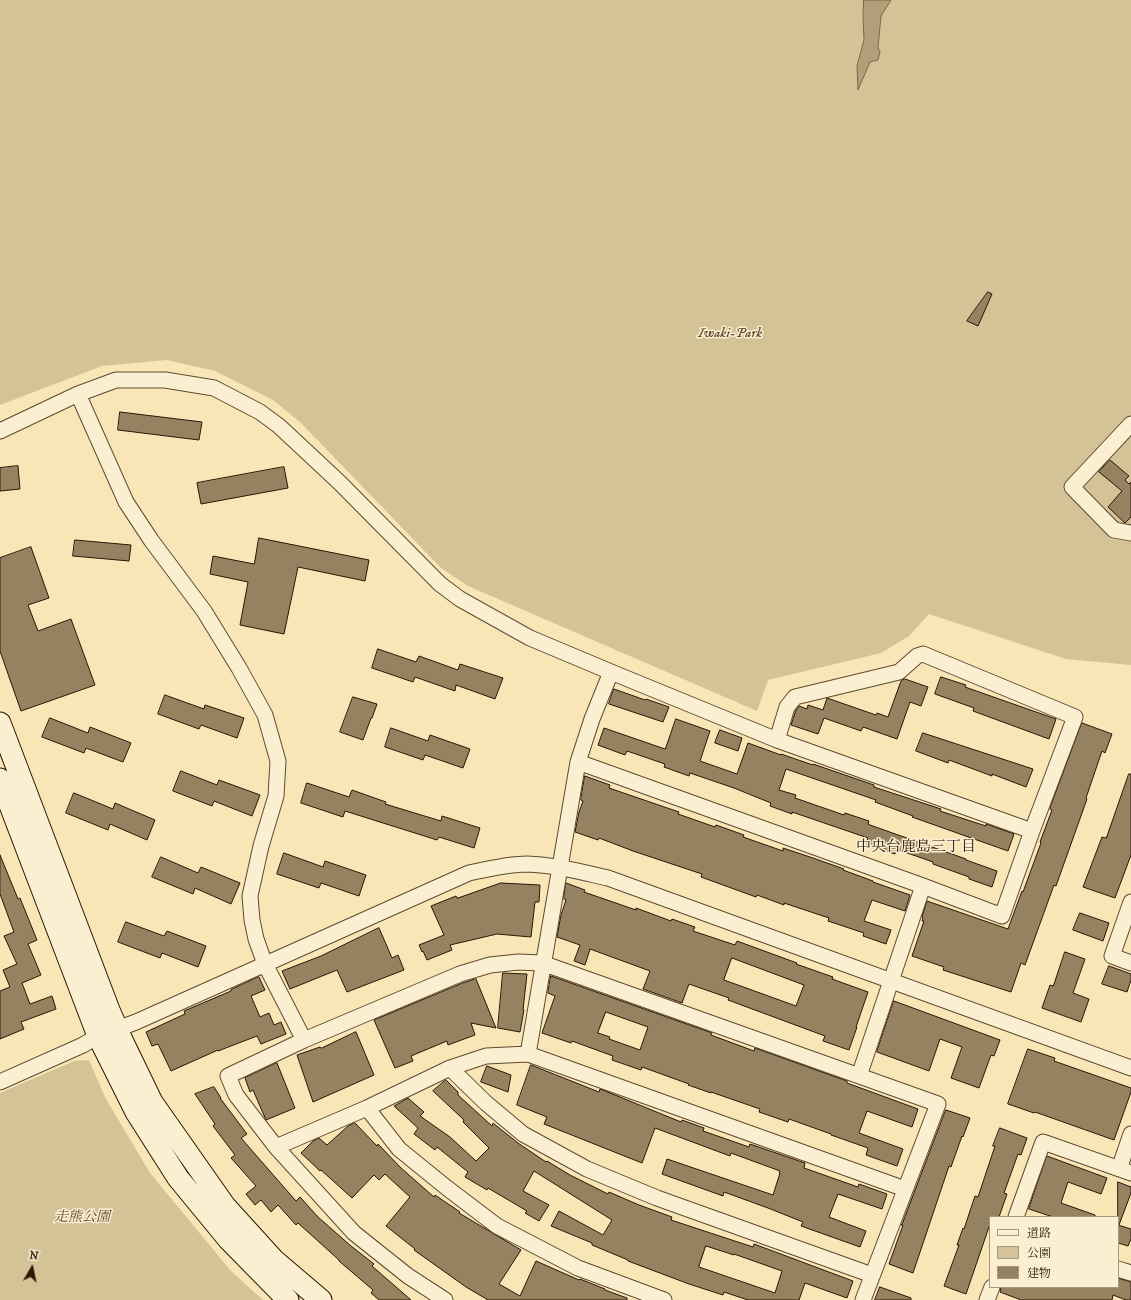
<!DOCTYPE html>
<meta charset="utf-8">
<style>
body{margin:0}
#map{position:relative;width:1131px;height:1300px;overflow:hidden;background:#f8e6b6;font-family:"IM FELL DW Pica","Noto Serif JP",serif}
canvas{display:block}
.legend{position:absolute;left:989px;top:1216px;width:130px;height:72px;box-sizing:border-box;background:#faefd0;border:1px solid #a7987f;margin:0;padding:5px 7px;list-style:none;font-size:12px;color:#2a1605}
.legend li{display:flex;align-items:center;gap:8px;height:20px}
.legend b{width:20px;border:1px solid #a7987f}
.north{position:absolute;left:12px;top:1248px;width:40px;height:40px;-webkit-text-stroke:3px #faefd0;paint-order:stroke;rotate:9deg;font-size:11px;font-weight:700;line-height:16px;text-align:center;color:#2a1605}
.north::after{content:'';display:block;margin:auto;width:14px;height:18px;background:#2a1605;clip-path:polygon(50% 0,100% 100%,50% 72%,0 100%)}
</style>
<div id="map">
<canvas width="1131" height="1300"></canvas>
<ul class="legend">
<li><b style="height:5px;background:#faefd0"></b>道路</li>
<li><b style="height:11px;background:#d5c398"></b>公園</li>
<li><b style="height:11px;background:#958261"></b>建物</li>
</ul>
<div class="north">N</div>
</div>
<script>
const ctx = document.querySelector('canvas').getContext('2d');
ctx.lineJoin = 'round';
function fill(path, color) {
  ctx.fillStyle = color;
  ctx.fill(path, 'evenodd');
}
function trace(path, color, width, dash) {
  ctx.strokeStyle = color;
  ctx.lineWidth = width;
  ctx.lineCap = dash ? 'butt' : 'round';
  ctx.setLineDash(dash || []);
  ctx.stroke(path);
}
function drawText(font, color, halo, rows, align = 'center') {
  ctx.font = font + ' "IM FELL DW Pica","Noto Serif JP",serif';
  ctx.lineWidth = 3;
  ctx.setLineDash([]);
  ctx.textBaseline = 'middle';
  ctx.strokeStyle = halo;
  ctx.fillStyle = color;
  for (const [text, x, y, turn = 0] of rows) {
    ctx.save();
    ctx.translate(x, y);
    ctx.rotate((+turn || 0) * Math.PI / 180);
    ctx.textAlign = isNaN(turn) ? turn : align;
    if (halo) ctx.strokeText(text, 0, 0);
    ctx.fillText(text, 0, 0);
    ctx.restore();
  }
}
fill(new Path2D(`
 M0 0H1131V665L1066 659 929 614 909 636 881 653 768 680 757 711 468 586 441 568 300 422 273 400 215 371 167 360 102 366 0 405Z
 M89 1060 106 1099 150 1173 231 1271 263 1300H0V1093L74 1061Z`), '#d5c398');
const water = new Path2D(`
 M864 0H891L881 16 878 47 880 52 878 60 870 62 858 90 857 66 864 40 863 16Z`);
fill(water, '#b29f7a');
trace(water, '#7c684b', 1);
const building = new Path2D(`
 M988 292 992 294 978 326 967 321Z
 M120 412 202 422 199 440 118 430Z
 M1110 460 1129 476 1125 480 1129 484 1131 482V517L1125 523 1108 507 1122 491 1099 472Z
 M18 466 20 489 0 491V468Z
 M284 467 288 488 201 504 197 483Z
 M259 538 369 560 365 581 298 567 284 634 240 625 248 582 210 574 213 556 254 564Z
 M75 540 131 545 129 561 73 556Z
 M31 547 49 598 28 605 38 631 71 619 95 685 21 711 0 651V558Z
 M378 649 416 662 419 656 458 670 460 664 503 678 495 699 456 685 455 691 415 677 413 682 372 668Z
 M941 677 966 685 965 687 1056 719 1049 739 973 711 974 708 935 694Z
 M905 679 928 687 921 706 910 702 897 739 863 727 861 731 824 718 818 734 791 725 796 710 799 706 807 709 808 705 823 710 827 698 876 715 877 713 888 717 901 681Z
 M614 689 645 700 646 699 669 707 663 722 609 704Z
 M165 695 204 709 205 705 244 718 237 738 201 725 199 729 158 714Z
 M353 697 377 704 372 718H371L363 740 340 732Z
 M50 718 88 733 90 727 131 743 123 762 86 748 84 753 42 737Z
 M676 719 710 731 700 761 737 774 748 743 781 755V754L813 765V764L874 785V787L941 809 940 811 986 826V824L1014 834 1008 851 912 817 913 816 875 802 876 800 786 769 779 790 796 795 795 798 844 815 845 813 869 821 868 824 870 825 966 859V860L997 871 992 887 969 879V877L933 864V862L896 849 895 854 866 844 868 838 792 812V814L770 806 771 803 734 788 690 773 689 776 664 767 665 764 627 751 625 755 598 745 604 728 665 749Z
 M1082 723 1112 734 1105 753 1102 751 1086 798 1087 799 1056 886 1054 885 1025 965 1021 963 1011 992 943 970 944 967 912 956 924 921H922L923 918 922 917 927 901 1008 929 1022 891 1023 892 1041 843 1040 842 1052 810 1050 809Z
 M391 728 428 741 430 735 470 749 463 768 425 755 423 760 385 747Z
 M720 730 742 738 738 751 715 743Z
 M923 733 1033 769 1026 787 992 774V776L949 760 948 763 916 751Z
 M181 771 217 785 219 780 260 795 252 816 214 801 212 806 173 791Z
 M1129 774H1131V855L1115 898 1083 887 1102 837 1106 838Z
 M585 776 610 785 609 788 679 812 678 814 715 827 716 825 744 835 743 837 783 851V848L813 858 844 869 843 870 873 881V882L910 895 905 911 872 900 864 921 891 930 886 944 863 936 864 933 828 921 829 918 784 903V905L757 895 756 897 701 877 702 874 633 851 599 838 598 840 575 832 579 812 583 801 581 800Z
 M307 783 349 797 352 790 386 802 385 804 441 821 442 816 480 828 474 848 439 837 437 840 345 811 343 817 301 803Z
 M74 793 113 809 115 803 155 820 147 840 110 824 108 830 66 813Z
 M284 853 323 867 325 861 366 875 359 896 321 883 319 888 277 874Z
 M0 855 18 899 20 898 37 940 28 944 41 975 22 983 30 1004 52 996 56 1009 21 1022 24 1029 0 1039V991L10 987 3 970 17 964 4 936 14 932 0 894Z
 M161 857 198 873 201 867 240 883 231 904 195 888 193 894 152 877Z
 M501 883 540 885 539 902H535L531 937 497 934 450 945 452 950 427 960 423 951 422 952 419 945 444 935 431 906 456 896 457 898Z
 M566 883 585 890 584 892 636 910V908L671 921 672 919 695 927 693 931 735 945 737 941 797 963 796 964 833 977 832 979 868 992 856 1027H857L849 1050 823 1041 825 1036 728 1000 729 998 689 984 682 1003 643 989 650 971 590 949 585 965 574 961 580 945 557 937 561 915 566 900 564 899ZM732 958 804 985 796 1006 724 980Z
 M1080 913 1109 923 1103 941 1073 930Z
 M126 922 164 936 167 931 206 946 198 967 162 953 160 958 118 942Z
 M379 928 392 958 398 955 404 970 347 992 337 970 290 989 282 971 321 956Z
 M1065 952 1085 959 1073 993 1089 999 1081 1022 1042 1008 1050 985 1053 986Z
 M1109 966 1131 974V980L1127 992 1102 984Z
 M503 973 527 974 523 1010H524L520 1032 498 1028Z
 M551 976 712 1033 711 1035 754 1051 755 1048 847 1081V1083L918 1109 912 1127 867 1111 859 1133 903 1149 897 1166 866 1155 868 1148 831 1135V1134L789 1119 788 1122 759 1112 760 1109 711 1092V1093L688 1085 689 1084 642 1067 641 1070 612 1060 613 1056 572 1041 571 1043 542 1033 555 996 548 993ZM606 1012 648 1027 640 1050 609 1039 610 1037 598 1033Z
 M259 977 265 990 251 996 260 1017 269 1013 274 1025 281 1022 286 1034 261 1044 257 1036 218 1051V1050L171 1071 158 1044 152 1046 146 1032 185 1014 184 1011 231 991V990Z
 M476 979 496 1028 471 1023 475 1035 448 1045 447 1041 411 1056 413 1061 395 1068 374 1020 460 984Z
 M894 1001 1000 1040 994 1056 991 1055 979 1088 951 1078 962 1047 940 1039 929 1071 877 1052Z
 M356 1032 374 1075 313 1102 297 1055 320 1047 321 1048Z
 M1028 1049 1055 1058 1054 1061 1131 1088V1092L1114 1140 1035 1112 1034 1113 1008 1104Z
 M277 1063 295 1108 266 1120 253 1090 250 1092 245 1078Z
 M531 1065 599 1092 600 1089 615 1095 681 1122 682 1120 704 1128 703 1131 749 1147 750 1144 805 1163 804 1168 858 1187 859 1184 887 1194 882 1209 838 1194 829 1217 866 1231 860 1247 801 1226 803 1222 768 1208 724 1192 723 1196 662 1174 667 1159 773 1195 780 1173H779L780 1171 731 1153 730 1156 655 1128 642 1163 544 1124 547 1117 517 1105Z
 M487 1066 511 1075 508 1092 481 1082Z
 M446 1080 458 1092V1095L492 1126 493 1123 518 1143 546 1162 547 1161 570 1175 608 1194 609 1192 639 1205 672 1217 671 1220 753 1247 754 1244 853 1281 847 1298 805 1283 799 1300H748L724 1292 723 1295 689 1284 628 1261V1260L592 1245V1243L551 1226 559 1211 603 1235 612 1220 534 1171 523 1191 549 1205 539 1221 525 1213 527 1211 488 1188 487 1190 465 1177 468 1172 437 1147 435 1150 414 1134 418 1128 394 1106 408 1098 424 1112 420 1116 450 1137 476 1161 489 1148 463 1122 464 1120 433 1091ZM706 1246 734 1255V1254L782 1271 775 1293 699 1267Z
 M214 1087 221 1098H220L247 1134 241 1138 296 1201 300 1197 318 1217 351 1246 374 1264 372 1266 411 1300H379L371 1293 373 1290 339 1261V1260L298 1223 296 1225 278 1205 271 1212 261 1200 255 1205 246 1194 256 1186 231 1158 235 1155 213 1126 215 1124 195 1094Z
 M946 1110 970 1118 963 1137 962 1136 951 1167 949 1166 913 1273 889 1264 903 1225H901L902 1224Z
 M355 1123 377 1146 378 1144 401 1168 434 1197 435 1195 460 1212 459 1213 521 1250 499 1284 520 1296 536 1261 579 1280 580 1279 605 1289V1290L627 1298V1300H488L466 1287 414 1250 415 1249 386 1226 410 1197 385 1174 379 1180 374 1175 352 1198 321 1170 320 1171 301 1153 313 1141 319 1138 327 1145 348 1126Z
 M1000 1128 1027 1138 1021 1155 1018 1154 1004 1193 1007 1194 999 1217H990V1224L966 1294 944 1286 959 1245H957L963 1228 964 1229 975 1196 978 1197 995 1146H993Z
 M1047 1156 1107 1178 1101 1194 1068 1182 1061 1203 1095 1215V1217H1053L1029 1209Z
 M1118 1182 1131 1187V1193L1119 1225 1118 1224Z
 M1118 1225 1131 1229V1239L1128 1246 1118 1243Z
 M1118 1278 1131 1282V1300H1126L1113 1295 1112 1300H1021L1000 1292 1001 1287H1118Z
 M880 1287 911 1298V1300H875Z`);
fill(building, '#958261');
trace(building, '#2a1605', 1);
const street = new Path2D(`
 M78 394 126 502 151 540 204 611 239 668 265 715 278 761 276 796 261 846 250 896 252 920 256 939 265 964 304 1040
 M1131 424 1072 487 1114 530 1131 533
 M0 431 78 394 116 380H165L214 388 260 412 279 426 340 483 440 584 460 599 530 638 611 672
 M777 740 787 707 795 697 899 672 917 656 923 654 1075 717 1032 831
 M1131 902 1112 956 1131 963
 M528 1054 905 1189
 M450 1068 486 1103 523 1134 587 1169 657 1198 872 1275
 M859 1076 923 886
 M0 1082 83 1045 98 1036 136 1022 469 873C488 869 508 864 527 864 555 865 581 872 608 878L1131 1068
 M367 1108 399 1149 447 1188 497 1226 578 1268 664 1300
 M276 1147 367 1108 450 1068 486 1056 528 1054 578 762 592 719 611 672 777 740 1032 831 1002 916 923 886 578 762
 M1119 1169 1131 1134
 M1016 1217 1043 1142 1131 1173
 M1118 1269 1131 1273
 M445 1300 408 1276 354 1233 276 1147 236 1095 228 1076 304 1040 460 974 490 965 518 962 542 963 938 1104 863 1300
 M987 1300 992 1287`);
const secondary = new Path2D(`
 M0 723 109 1010 122 1040 152 1102 225 1206 274 1260 321 1300
 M0 779 98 1036 136 1112 178 1178 229 1240 288 1300`);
trace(street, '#5e4a31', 17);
trace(secondary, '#2a1605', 23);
trace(street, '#faefd0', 15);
trace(secondary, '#faefd0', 21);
drawText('italic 14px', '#5d4a31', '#faefd0', [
 ["Iwaki-Park",730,334],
 ["走熊公園",82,1218]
]);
drawText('15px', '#2a1605', '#faefd0', [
 ["中央台鹿島三丁目",916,848]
]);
</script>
